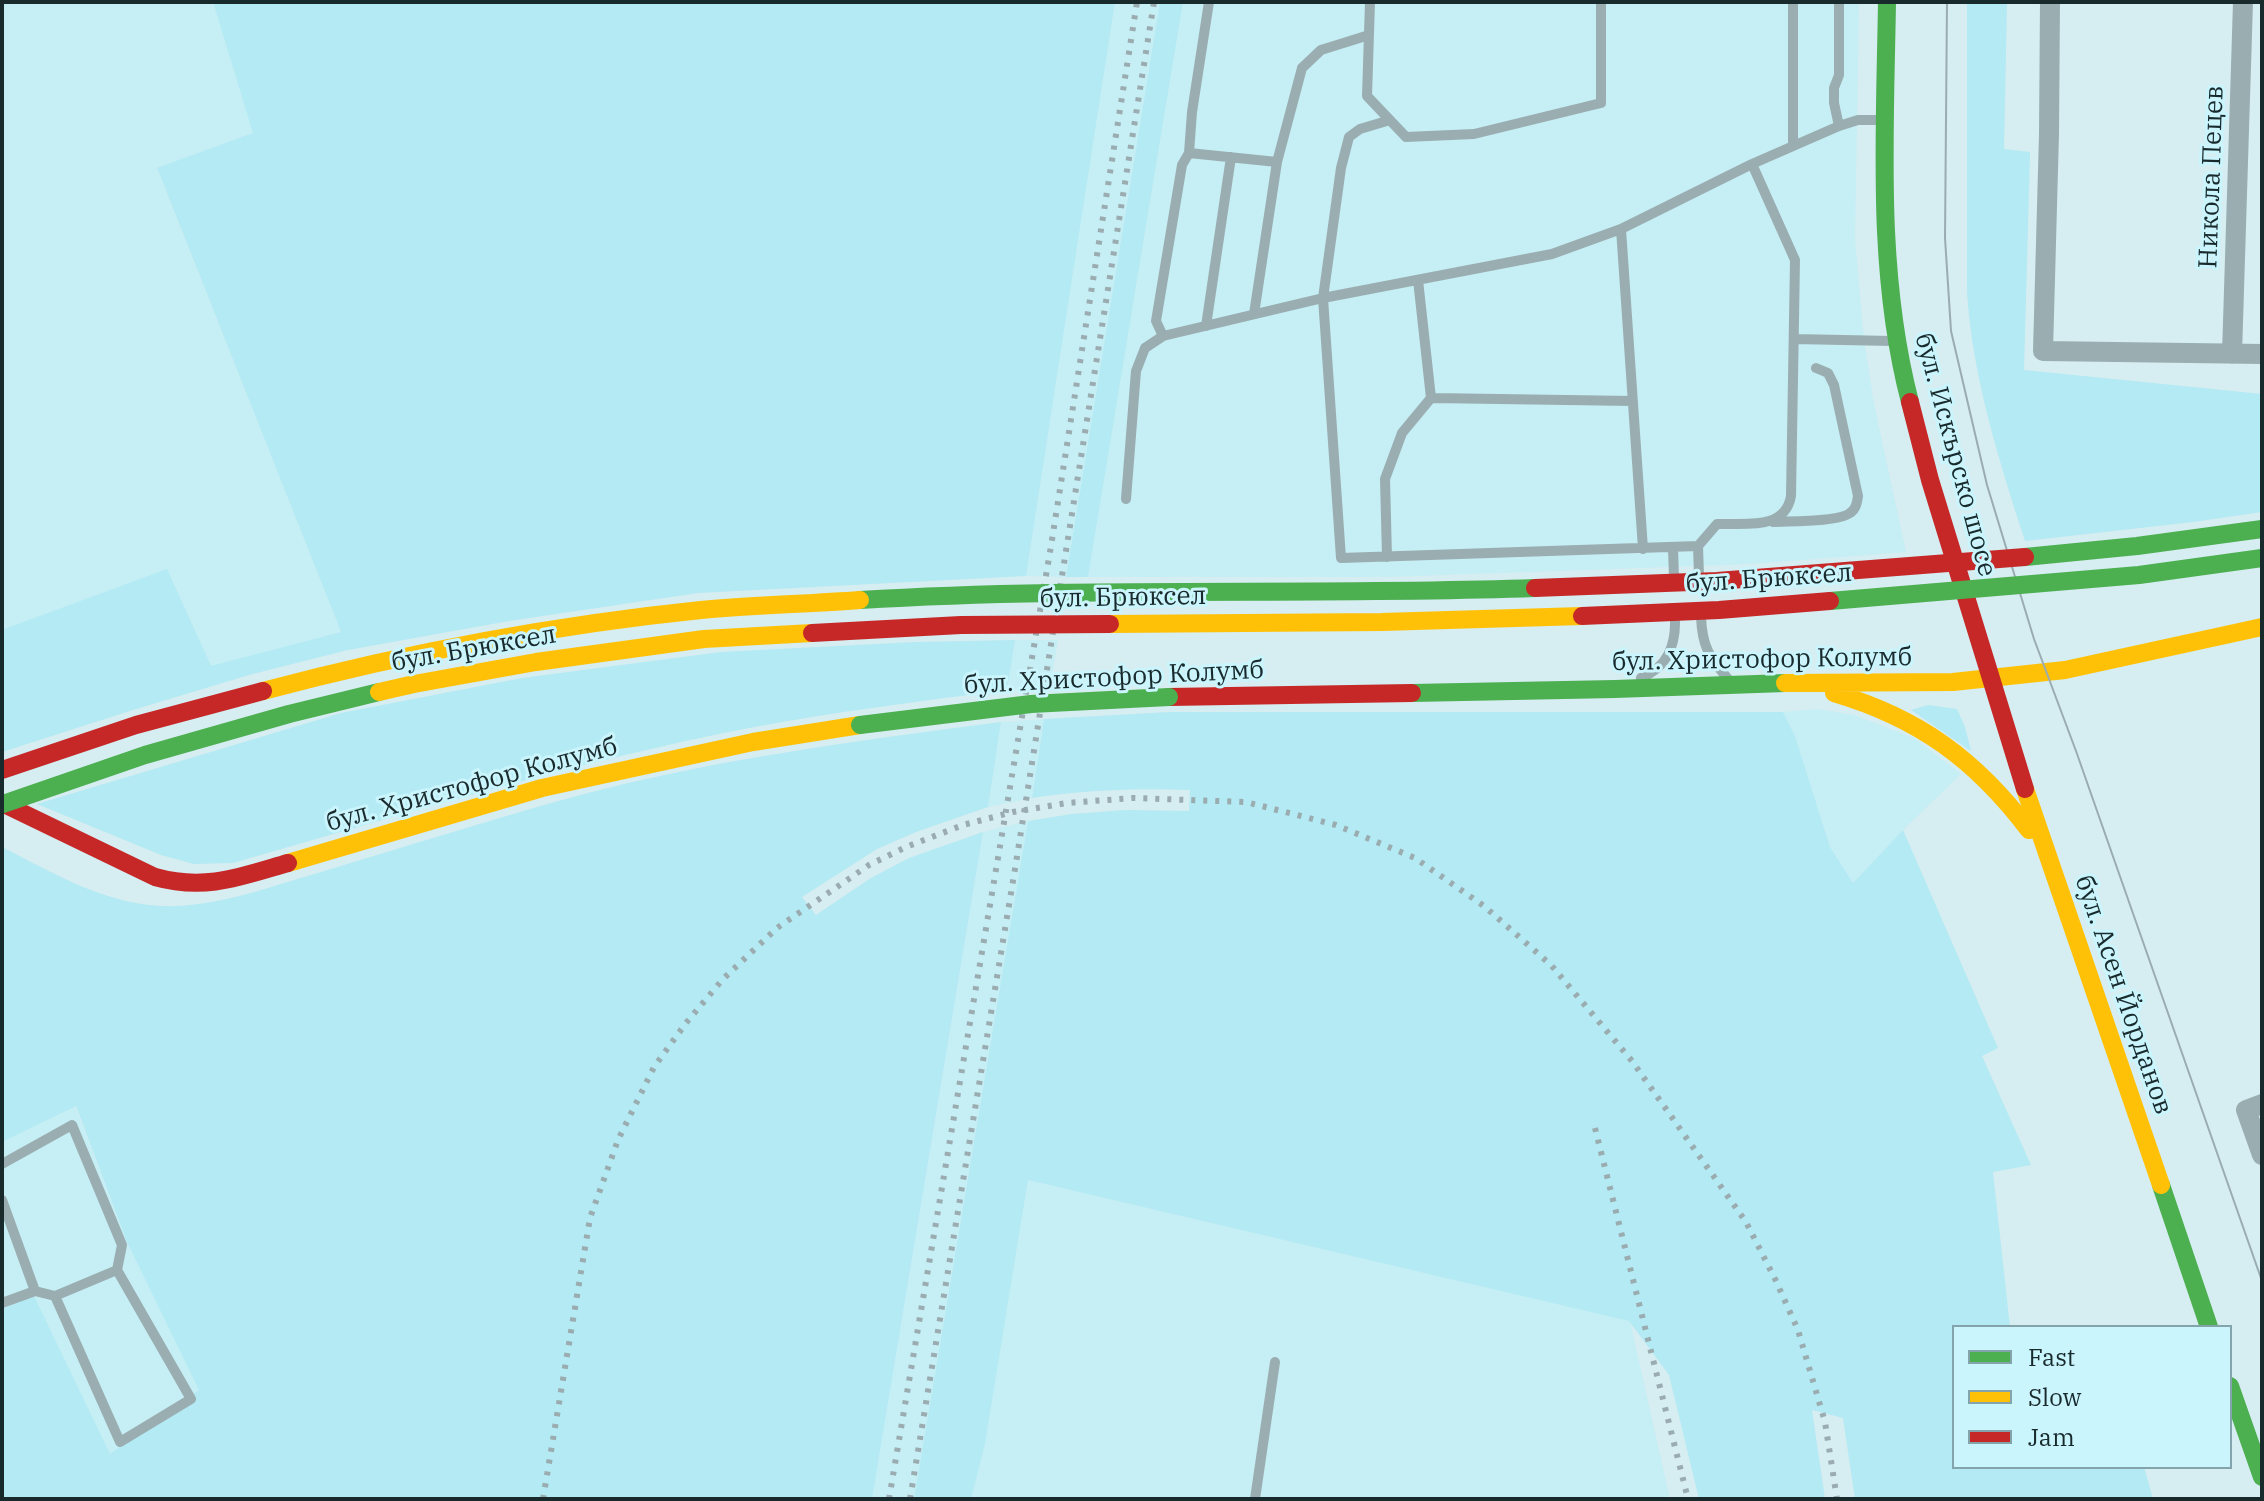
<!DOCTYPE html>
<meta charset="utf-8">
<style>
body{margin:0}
#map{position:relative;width:2264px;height:1501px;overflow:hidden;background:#d6edf1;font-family:"IBM Plex Serif",serif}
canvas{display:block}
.frame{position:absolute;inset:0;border:4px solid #192a2d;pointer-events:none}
.legend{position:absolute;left:1952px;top:1325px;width:280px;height:144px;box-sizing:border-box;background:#caf5fd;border:2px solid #83a4aa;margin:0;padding:10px 14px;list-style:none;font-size:24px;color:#192a2d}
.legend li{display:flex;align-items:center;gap:16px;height:40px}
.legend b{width:40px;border:2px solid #83a4aa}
</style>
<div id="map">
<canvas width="2264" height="1501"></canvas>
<div class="frame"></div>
<ul class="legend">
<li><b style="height:10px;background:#4caf50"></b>Fast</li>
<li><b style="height:10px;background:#ffc107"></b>Slow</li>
<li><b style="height:10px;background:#c62828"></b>Jam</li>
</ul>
</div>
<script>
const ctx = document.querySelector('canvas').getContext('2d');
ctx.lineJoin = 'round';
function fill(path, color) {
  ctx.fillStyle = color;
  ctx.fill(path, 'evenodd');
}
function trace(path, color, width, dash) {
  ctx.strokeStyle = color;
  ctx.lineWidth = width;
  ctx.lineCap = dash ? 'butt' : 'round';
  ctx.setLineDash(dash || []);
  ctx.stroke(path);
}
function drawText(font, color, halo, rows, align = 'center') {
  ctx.font = font + ' "IBM Plex Serif",serif';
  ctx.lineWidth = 6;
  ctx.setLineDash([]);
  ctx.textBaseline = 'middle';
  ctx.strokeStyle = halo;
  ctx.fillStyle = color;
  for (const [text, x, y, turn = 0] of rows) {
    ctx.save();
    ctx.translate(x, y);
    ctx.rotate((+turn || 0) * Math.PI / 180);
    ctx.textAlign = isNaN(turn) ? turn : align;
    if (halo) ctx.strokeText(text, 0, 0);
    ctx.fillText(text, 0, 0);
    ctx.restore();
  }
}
fill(new Path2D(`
 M2 2H213L254 134 157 169 341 632 211 667 2 731Z
 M1115 2H1160L1066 577 1026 576Z
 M1183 2H1859L1855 240 1864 340 1874 404 1906 552 1751 564 1389 577H1088Z
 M1015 640H1058L1050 686 1007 690Z
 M1817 709 1854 715 1914 738 1961 774 1903 830 1853 883 1830 847 1795 736 1783 712Z
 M1044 719 1032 798 988 807 1001 722Z
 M1028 821 914 1499H872L983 832Z
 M75 1106 127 1242 200 1390 110 1455 34 1297 2 1309V1142Z
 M1028 1180 1630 1321 1670 1499H971L985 1444Z`), '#c6eef5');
fill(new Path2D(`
 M213 2H1115L1026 576 698 593 509 621 348 650 249 675 133 710 2 752V630L167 569 211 666 341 632 157 168 253 133Z
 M1160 2H1183L1088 577H1066Z
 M1967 2H2007L2004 149 2030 152 2024 370 2262 394V512L2193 522 2025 541C1999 460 1972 376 1967 291Z
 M1015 640 1007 690C921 701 834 712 749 728 574 762 404 814 233 863L194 864 161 855 37 804 341 713 522 678 721 652 915 642Z
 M1928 705 1957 709 1965 727 1971 751 1911 710Z
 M1170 712H1783L1795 736 1830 847 1853 883 1903 830 1998 1048 1982 1056 2031 1165 1993 1172 2010 1327H1954V1467H2144L2153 1499H1855L1843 1418 1812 1410 1825 1499H1699L1669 1375 1629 1321 1028 1180 985 1444 971 1499H914L1028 821 1072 814 1126 810 1189 811 1190 790C1137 788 1085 790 1032 798L1044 719Z
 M1001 722 988 807 916 832 877 849 802 897 816 915 871 878 909 858 983 832 872 1499H2V1309L34 1296 110 1454 199 1390 127 1242 76 1106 2 1142V847C57 875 113 909 177 906 225 904 272 886 318 873 393 850 468 827 544 805 693 762 847 742 1001 722Z`), '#b3eaf3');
trace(new Path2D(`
 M1370 2 1367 96 1406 137 1474 134 1601 103V2
 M1793 2V145
 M1390 120 1360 129 1349 137 1341 168 1323 298 1341 558 1698 546 1717 524C1744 523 1785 531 1791 496L1795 260 1752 164
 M1839 126 1834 103V88L1839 75V2
 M1189 153 1277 162 1254 314
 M1277 162 1302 68 1321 50 1369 35
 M1621 229 1643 549
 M1206 326 1231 157
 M1163 336 1156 321 1182 165 1189 153 1192 112 1209 2
 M1794 339 1892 341
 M1431 398 1633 401
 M1126 499 1136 371 1145 348 1163 336 1323 298 1552 254 1621 229 1752 164 1839 126 1858 120H1882
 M1773 522C1789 521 1839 522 1850 513 1856 509 1857 503 1858 496L1834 385 1828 373 1816 368
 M1698 546 1699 576
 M1673 548 1674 578
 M1387 557 1385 479 1402 433 1431 398 1418 280
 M1701 616C1702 647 1709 656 1728 679
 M1641 678C1668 667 1676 645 1675 618
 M2 1164 72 1125 122 1245 117 1270
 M2 1200 35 1291 2 1303
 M35 1291 55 1296 120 1442 191 1399 117 1270 55 1296
 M1255 1499 1275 1362`), '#9aaeb1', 10);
trace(new Path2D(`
 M2050 2 2049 134 2043 351 2262 354
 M2232 354 2243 2
 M2262 1104 2246 1110 2262 1155`), '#9aaeb1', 20);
trace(new Path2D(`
 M1887 2C1885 136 1876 272 1910 402
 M1412 693 1615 689 1785 683
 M2161 1185 2209 1327
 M2230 1386 2262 1477`), '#4caf50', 18);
trace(new Path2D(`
 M1785 683 1953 682 2065 670 2262 627
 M1834 693C1919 718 1976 760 2029 830
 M2025 789 2161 1185
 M288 863 542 788 753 742 860 725`), '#ffc107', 18);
trace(new Path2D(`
 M1910 402 1930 480 2025 789
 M1169 697 1412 693
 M2 803 155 877C205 891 240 877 288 863`), '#c62828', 18);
trace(new Path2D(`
 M1947 2 1945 238 1951 331 1987 485 2034 639 2076 751 2262 1281`), '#9aacb0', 2);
trace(new Path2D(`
 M1595 1128 1688 1499
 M543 1499 590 1218 618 1140 654 1067 686 1023 723 979 777 928 869 865 906 847 963 825 1013 812 1067 803 1133 798 1246 802 1336 825 1415 858 1484 906 1551 965 1632 1061 1746 1222 1776 1281 1798 1330 1825 1422 1837 1499
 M889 1499 1051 546 1137 2
 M910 1499 1015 869 1154 2`), '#9aacb0', 6, [4, 8]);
trace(new Path2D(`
 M2025 557 2137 546 2262 529
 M860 600C1084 586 1310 596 1535 588
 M1830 601 2139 575 2262 558
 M860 725 1031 704 1169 697
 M3 804 145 755 289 714 379 692`), '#4caf50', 18);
trace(new Path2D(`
 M1110 624 1382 622 1582 616
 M263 691C406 653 554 625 701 610 754 605 807 604 860 600
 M379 692 414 684 536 662 704 639 812 633`), '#ffc107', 18);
trace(new Path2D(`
 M1535 588 1717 581 2025 557
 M1582 616 1719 610 1830 601
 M812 633 961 625 1110 624
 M2 770 136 725 263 691`), '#c62828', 18);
drawText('26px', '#192a2d', '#caf5fd', [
 ["Никола Пецев",2212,177,-88],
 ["бул. Искърско шосе",1955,455,75],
 ["бул. Брюксел",1769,579,-4],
 ["бул. Брюксел",1123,598,-1],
 ["бул. Брюксел",474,649,-10],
 ["бул. Христофор Колумб",1762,660,-1],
 ["бул. Христофор Колумб",1114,678,-3],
 ["бул. Христофор Колумб",472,785,-15],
 ["бул. Асен Йорданов",2123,995,71]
]);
</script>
